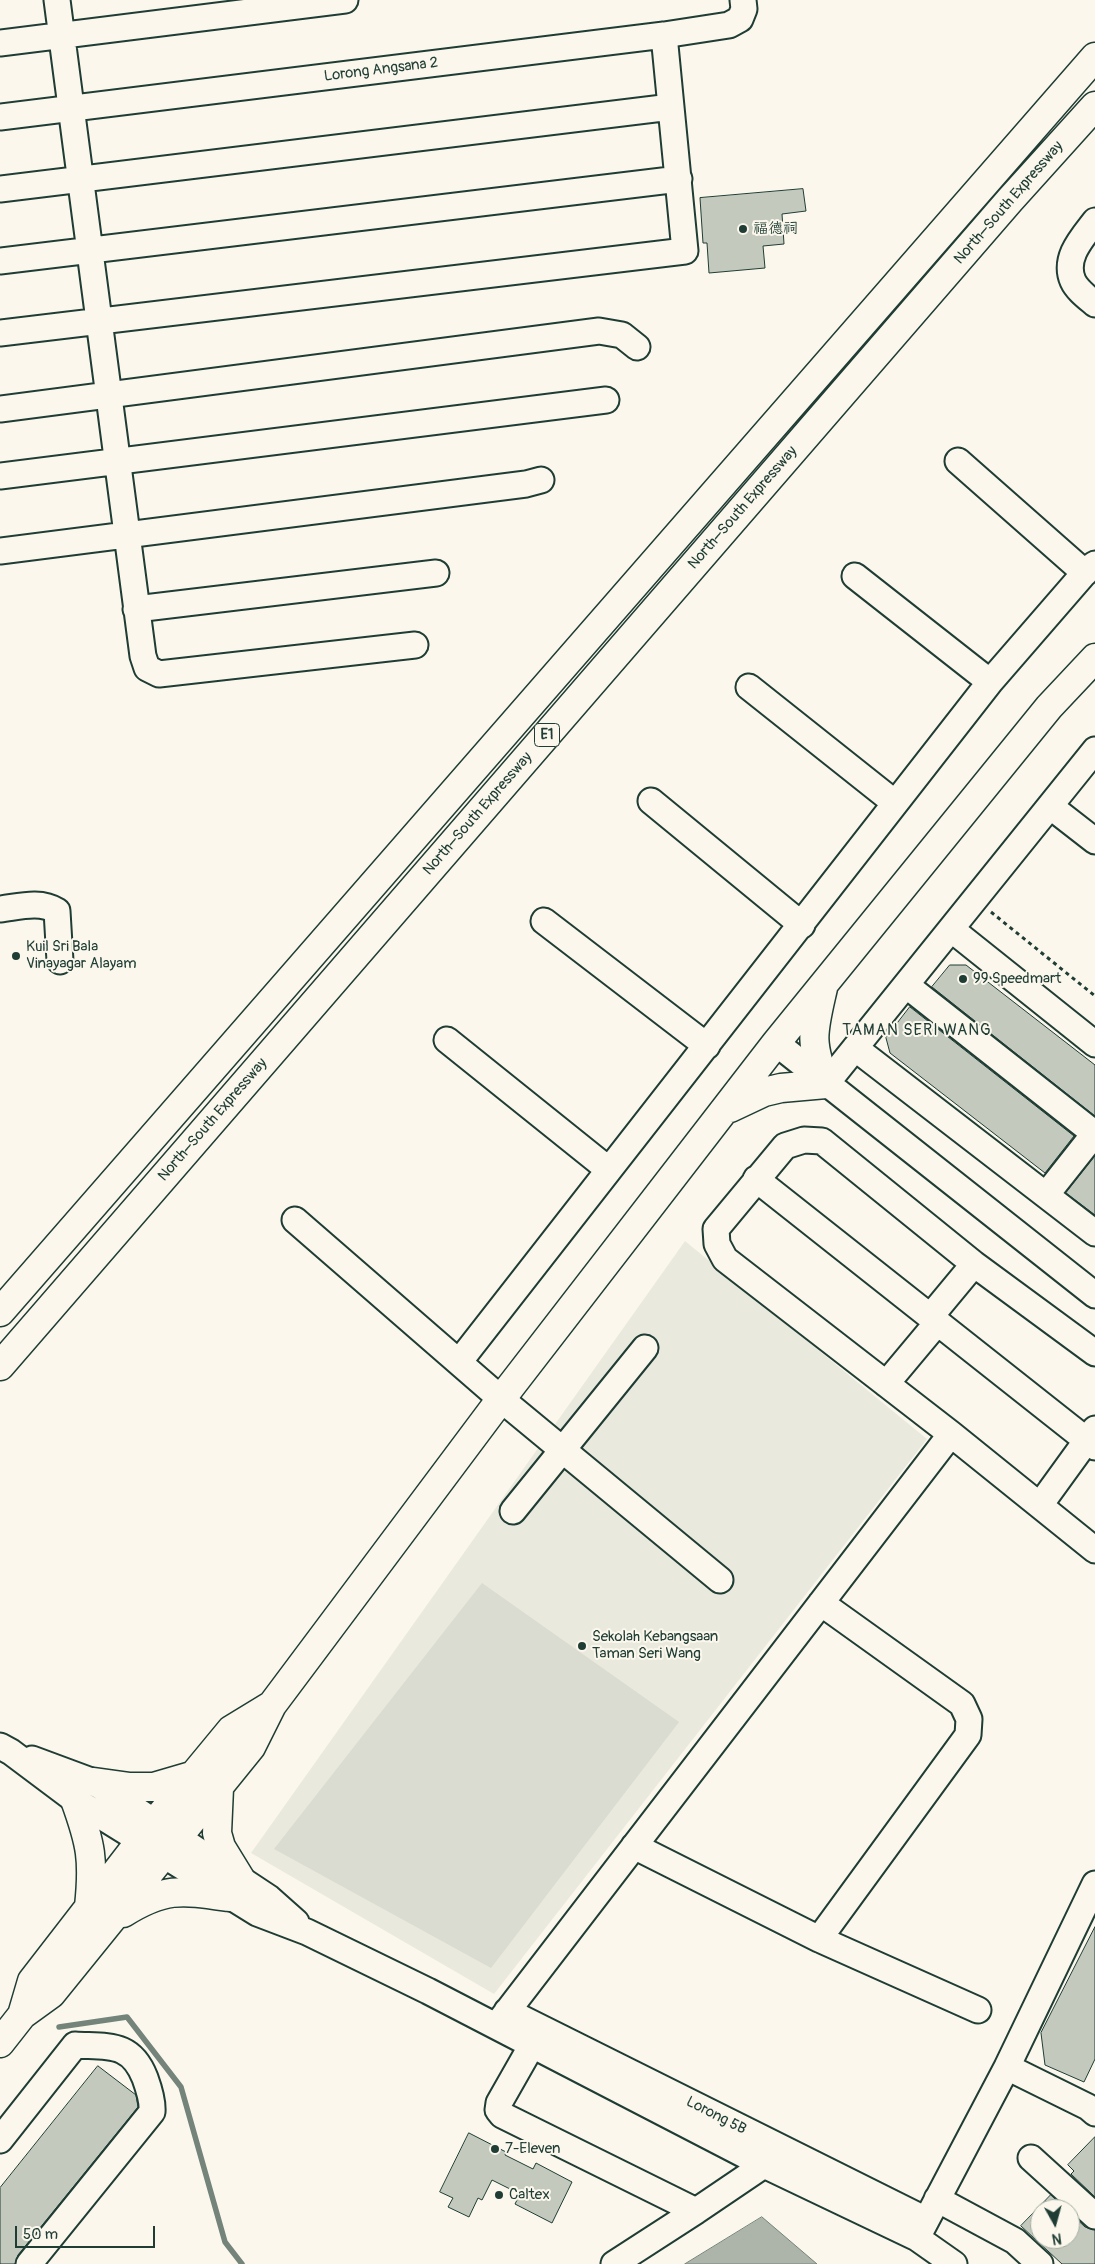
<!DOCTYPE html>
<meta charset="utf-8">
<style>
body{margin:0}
#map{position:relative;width:1095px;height:2264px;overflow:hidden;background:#fbf7ec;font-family:Pangolin,sans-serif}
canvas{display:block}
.north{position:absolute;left:1030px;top:2199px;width:50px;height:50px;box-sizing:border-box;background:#fbf7ec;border:1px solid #a3ada2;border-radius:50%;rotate:173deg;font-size:14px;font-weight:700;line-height:20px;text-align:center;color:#1f3d34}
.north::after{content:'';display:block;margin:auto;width:18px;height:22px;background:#1f3d34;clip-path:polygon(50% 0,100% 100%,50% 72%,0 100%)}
.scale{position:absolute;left:15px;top:2226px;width:140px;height:22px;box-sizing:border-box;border:2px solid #1f3d34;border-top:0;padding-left:6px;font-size:15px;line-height:18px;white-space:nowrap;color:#1f3d34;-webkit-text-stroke:4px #fbf7ec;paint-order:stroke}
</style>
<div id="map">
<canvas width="1095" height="2264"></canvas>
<div class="north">N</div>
<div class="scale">50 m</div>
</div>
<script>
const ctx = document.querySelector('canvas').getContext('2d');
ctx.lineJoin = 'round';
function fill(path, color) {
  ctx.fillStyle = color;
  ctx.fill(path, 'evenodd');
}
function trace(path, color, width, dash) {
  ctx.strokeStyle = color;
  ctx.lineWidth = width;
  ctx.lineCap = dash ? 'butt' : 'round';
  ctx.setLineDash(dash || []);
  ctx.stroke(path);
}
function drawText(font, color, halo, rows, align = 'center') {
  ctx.font = font + ' Pangolin,"LXGW WenKai TC",sans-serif';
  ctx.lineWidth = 4;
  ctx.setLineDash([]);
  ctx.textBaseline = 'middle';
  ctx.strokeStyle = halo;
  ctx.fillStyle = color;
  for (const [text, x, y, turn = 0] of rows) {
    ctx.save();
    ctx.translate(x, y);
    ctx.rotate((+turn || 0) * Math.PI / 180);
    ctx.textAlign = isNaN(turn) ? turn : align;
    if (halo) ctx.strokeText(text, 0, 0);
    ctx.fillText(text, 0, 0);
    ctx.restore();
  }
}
fill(new Path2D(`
 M685 1241 927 1439 494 1994 251 1853Z`), '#eae9de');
fill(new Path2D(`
 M482 1583 679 1722 491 1968 274 1849Z`), '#dbdcd1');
const water = new Path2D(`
 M762 2217 817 2264H685Z`);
fill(water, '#adb4aa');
trace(water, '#74847b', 1);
trace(new Path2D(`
 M59 2027 127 2017 181 2087 225 2242 242 2264`), '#74847b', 5.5);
const building = new Path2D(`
 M803 189 806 211 782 214 784 244 763 246 765 268 709 273 707 243H703L700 198Z
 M950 965H966L1095 1065V1116L932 987Z
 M910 1007 1074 1136 1045 1173 890 1053 886 1038Z
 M1095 1156V1215L1066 1193Z
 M1095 1927V2059L1084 2082 1045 2065 1041 2033Z
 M98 2066 136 2095 138 2107 18 2255 15 2264H0V2188Z
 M469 2133 506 2152 505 2155 533 2169 536 2163 572 2182 552 2223 515 2204 520 2194 492 2180 482 2200 478 2198 469 2217 448 2207 453 2198 440 2192Z
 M1095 2137V2197L1071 2174 1074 2171 1068 2165Z
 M1051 2195 1066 2209H1040V2239H1070V2213L1085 2227 1095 2230V2264H1062L1021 2226Z`);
fill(building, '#c4c9be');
trace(building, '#1f3d34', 1);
const minor = new Path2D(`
 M57 0 143 656 147 668 159 674 415 645
 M0 43 345 0
 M0 117 664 35 729 25 740 19 744 9 743 0
 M0 189 671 107
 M1095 221C1082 238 1063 258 1073 281 1077 290 1088 298 1095 304
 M0 261 679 179
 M0 333 685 251 664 35
 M0 409 599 331 622 335 637 347
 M958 461 1085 573
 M0 476 606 400
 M0 551 526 484 541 480
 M855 576 990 682
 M136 609 436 573
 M749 687 895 803
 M651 801 802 925
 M1050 806 1095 841
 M0 909C18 907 40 900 57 911L60 961
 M544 921 707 1046
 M951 929 1095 1044
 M906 985 1095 1134
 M447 1040 609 1170
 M776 1043 1095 1295
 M855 1048 1095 1233
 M826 1084 1095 750
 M756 1179 1095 1447
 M1046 1195 1095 1133
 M295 1220 501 1399 720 1580
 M930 1317 974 1264
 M1095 1353 974 1264 822 1141 804 1140 785 1146 716 1229 717 1244 725 1259 951 1434 1095 1550
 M459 1362 990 682 1088 569 1095 564
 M886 1384 937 1323
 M1040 1505 1095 1429
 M513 1511 645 1348
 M0 1746 11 1752 75 1800 257 1913 307 1932 428 1991 764 2165 917 2238 954 2264
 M32 1759 94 1782 269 1898 296 1922
 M634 1846 819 1939 978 2010
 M819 1939 968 1735 969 1719 962 1704 821 1603
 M507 2011 926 2220
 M496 2026 951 1434
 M532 2045 499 2103 498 2110 502 2115 696 2211 764 2165
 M1007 2067 1088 2107 1095 2113
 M0 2140 75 2045C109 2047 131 2042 145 2078 149 2089 153 2101 152 2112L29 2264
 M1031 2158 1095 2216
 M937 2199 1015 2241 1040 2264
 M918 2236 1007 2067 1095 1884
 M614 2264 696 2211`);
const major = new Path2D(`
 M730 1108 764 1092 781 1088 826 1084C809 1041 813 1032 823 988
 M94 1782 130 1787H154L195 1775
 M219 1788 217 1833 221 1847 240 1878
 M75 1800C91 1844 94 1860 89 1907
 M123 1913C165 1887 181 1890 229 1897
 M22 2015 32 1981 155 1822 231 1730 272 1705
 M0 2043 22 2015 51 1994 251 1747 272 1705 501 1399 776 1043 1049 707 1095 658`);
const highway = new Path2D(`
 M0 1312 1095 57
 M0 1366 1010 200 1095 106`);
trace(minor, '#1f3d34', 29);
trace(major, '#1f3d34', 31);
trace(highway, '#1f3d34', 31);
trace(new Path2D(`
 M991 912 1095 996`), '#1f3d34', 3, [4, 4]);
trace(minor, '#fbf7ec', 25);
trace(major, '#fbf7ec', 28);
trace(highway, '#fbf7ec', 28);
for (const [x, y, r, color] of [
 [743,229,5,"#1f3d34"],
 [16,956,5,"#1f3d34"],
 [963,979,5,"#1f3d34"],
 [582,1646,5,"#1f3d34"],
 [495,2149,5,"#1f3d34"],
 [499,2195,5,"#1f3d34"]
]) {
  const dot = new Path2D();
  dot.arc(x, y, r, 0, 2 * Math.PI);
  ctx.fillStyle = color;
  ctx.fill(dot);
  trace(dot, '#fbf7ec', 2);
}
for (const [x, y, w] of [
 [547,735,25]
]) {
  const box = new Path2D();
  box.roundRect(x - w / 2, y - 11.5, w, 23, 4);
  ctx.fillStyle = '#fbf7ec';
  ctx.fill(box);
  trace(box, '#1f3d34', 1);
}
drawText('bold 14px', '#1f3d34', null, [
 ["E1",547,735]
]);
drawText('15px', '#1f3d34', '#fbf7ec', [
 ["Lorong Angsana 2",381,70,-7],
 ["North–South Expressway",1009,203,-49],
 ["North–South Expressway",743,508,-49],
 ["North–South Expressway",478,814,-49],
 ["North–South Expressway",213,1120,-49],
 ["Lorong 5B",716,2116,27]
]);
drawText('15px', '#1f3d34', '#fbf7ec', [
 ["福德祠",753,229],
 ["Kuil Sri Bala",26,947],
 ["Vinayagar Alayam",26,964],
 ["99 Speedmart",973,979],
 ["Sekolah Kebangsaan",592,1637],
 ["Taman Seri Wang",592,1654],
 ["7-Eleven",505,2149],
 ["Caltex",509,2195]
], 'left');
ctx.letterSpacing = '1px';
drawText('16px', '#1f3d34', '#fbf7ec', [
 ["TAMAN SERI WANG",917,1031]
]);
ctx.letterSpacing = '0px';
</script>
